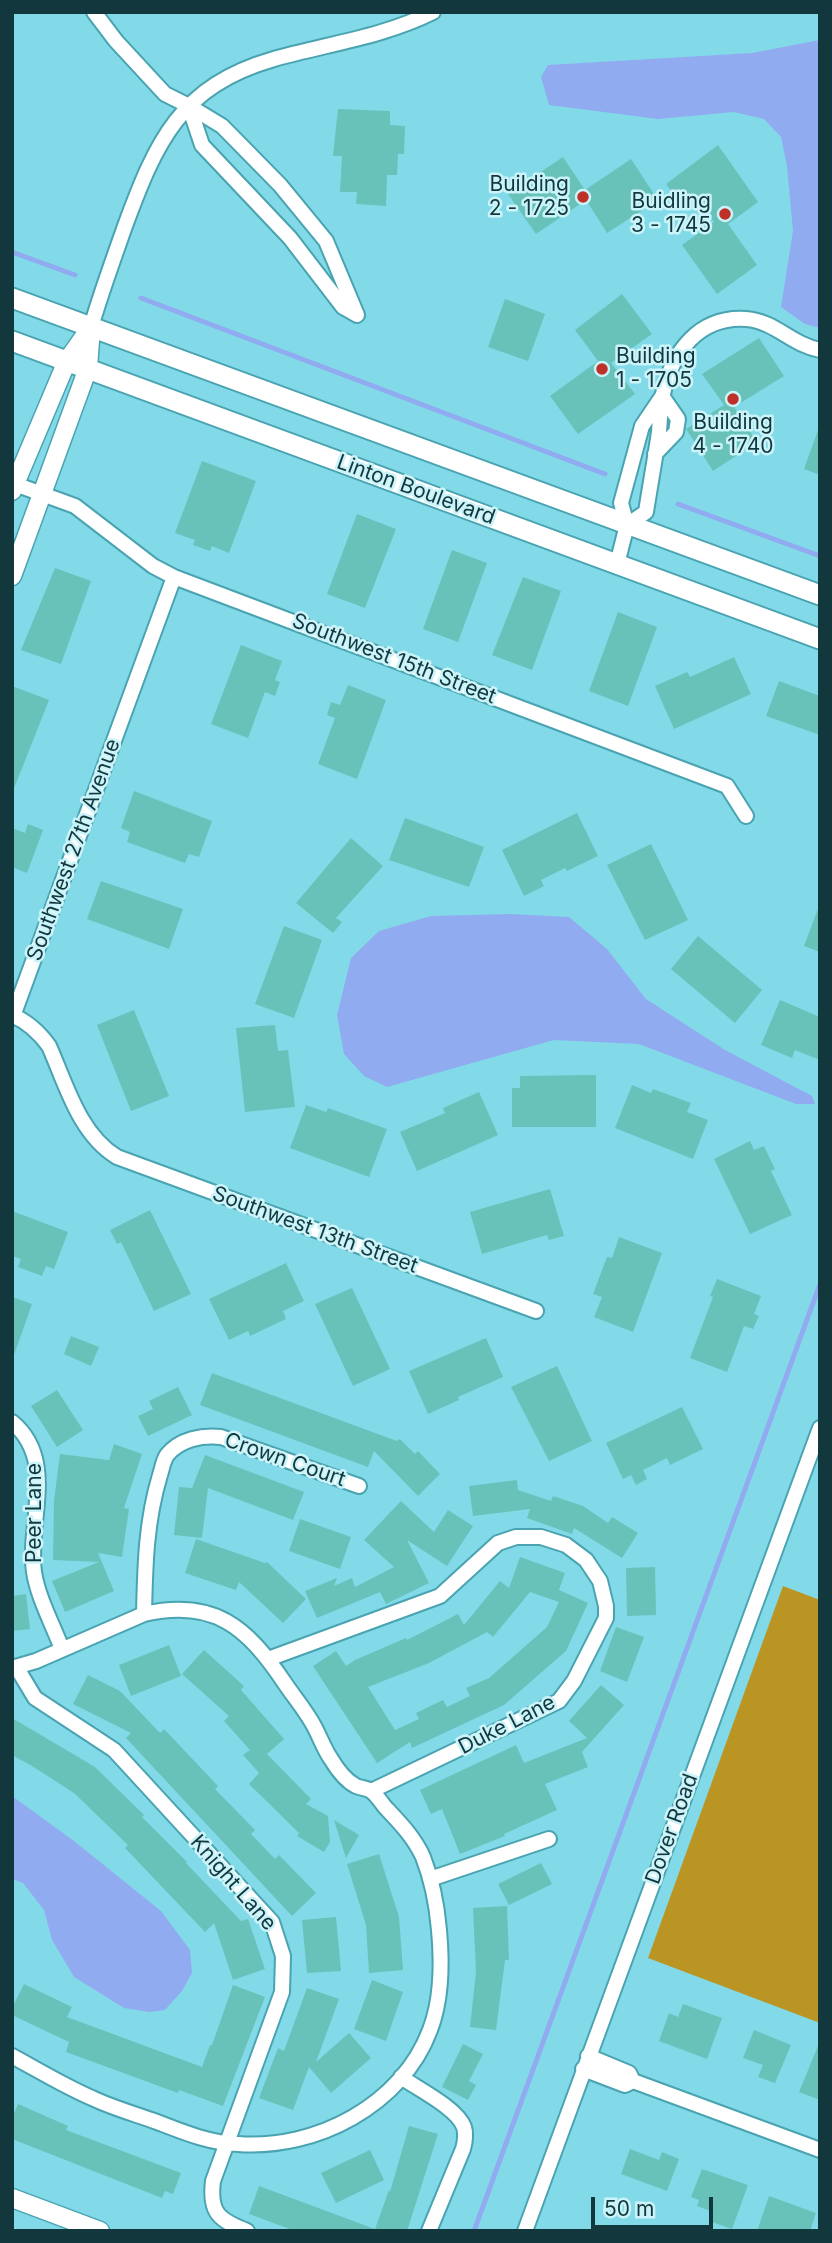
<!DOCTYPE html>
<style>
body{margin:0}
#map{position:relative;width:832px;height:2243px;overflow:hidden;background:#82dae8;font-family:Inter,sans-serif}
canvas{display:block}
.frame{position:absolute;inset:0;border:14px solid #12383d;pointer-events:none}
.scale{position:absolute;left:591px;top:2197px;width:122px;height:32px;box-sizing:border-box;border:4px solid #12383d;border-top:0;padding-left:9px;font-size:21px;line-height:24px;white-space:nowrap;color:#12383d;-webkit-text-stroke:5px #caf4fa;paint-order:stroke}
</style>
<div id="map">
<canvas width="832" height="2243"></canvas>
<div class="frame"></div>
<div class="scale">50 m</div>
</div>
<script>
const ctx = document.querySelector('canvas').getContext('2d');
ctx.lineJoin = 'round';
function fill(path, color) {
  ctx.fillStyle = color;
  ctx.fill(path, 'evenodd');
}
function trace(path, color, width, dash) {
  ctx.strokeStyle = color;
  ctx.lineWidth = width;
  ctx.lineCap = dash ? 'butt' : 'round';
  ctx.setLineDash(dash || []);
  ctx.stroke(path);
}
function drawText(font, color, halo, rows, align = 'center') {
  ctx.font = font + ' Inter,sans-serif';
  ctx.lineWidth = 5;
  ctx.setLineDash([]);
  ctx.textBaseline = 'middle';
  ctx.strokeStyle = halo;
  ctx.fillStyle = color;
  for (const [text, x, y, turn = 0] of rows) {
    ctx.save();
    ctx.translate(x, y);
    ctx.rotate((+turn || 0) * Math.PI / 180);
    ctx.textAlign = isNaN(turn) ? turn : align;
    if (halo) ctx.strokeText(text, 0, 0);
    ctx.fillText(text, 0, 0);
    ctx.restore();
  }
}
fill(new Path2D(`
 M783 1586 820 1600V2023L648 1958Z`), '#bb9524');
fill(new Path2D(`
 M820 40V328L805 324 781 307 793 231 787 166 781 137 764 119 734 112 658 119 549 105 541 77 548 65 752 53Z
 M511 914 569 917 607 949 646 999 725 1050 812 1096 815 1104H796L639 1044 554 1040 387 1087 364 1076 344 1054 337 1015 351 958 379 931 431 916Z
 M12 1796 74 1841 161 1911 190 1950 192 1973 182 1991 165 2010 149 2012 124 2008 74 1977 52 1940 44 1910 23 1883 12 1879Z`), '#91abf1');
trace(new Path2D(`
 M12 252 75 275
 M141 298 605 474
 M678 504 820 556
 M474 2231 820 1284`), '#91abf1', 5);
fill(new Path2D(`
 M338 109 390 111V125L405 126 404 154H398L397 175H387L386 206 356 204 357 192H340L342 156H333Z
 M718 145 758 202 728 224 757 265 717 294 682 245 714 222 695 195 681 205 666 184Z
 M563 157 585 190 631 159 658 200 607 233 586 200 536 234 508 194Z
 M622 294 652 334 611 363 635 394 578 434 550 396 598 361 575 330Z
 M505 299 545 314 528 361 488 347Z
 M759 338 784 376 734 407 757 442 713 471 686 429 724 405 702 374Z
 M818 430H820V475L804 469Z
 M202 461 256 481 229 553 212 546 210 551 193 545 195 540 175 533Z
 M357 514 396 529 365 608 327 594Z
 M452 550 487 563 458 642 423 629Z
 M55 568 91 581 61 664 21 650Z
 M523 577 561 591 532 670 492 655Z
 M618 612 657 627 628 706 589 691Z
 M241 645 282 661 275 680 280 682 275 696 265 692 248 738 211 724Z
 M734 657 751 694 674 729 655 686 687 672 690 677Z
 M779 681 820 696V735L766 716Z
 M348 685 386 700 357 779 318 764 335 718 327 715 331 702 340 705Z
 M12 686 49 700 13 791H12Z
 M134 791 212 821 199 857 189 854 185 863 127 842 130 832 121 828Z
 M577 813 598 856 567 871 565 868 541 880 544 886 524 896 502 850Z
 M405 818 484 847 469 887 389 860Z
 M28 824 43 830 27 873 12 867V828L25 833Z
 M351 838 383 866 336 918 342 922 333 933 296 903Z
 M651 844 688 920 645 940 607 865Z
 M101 881 183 909 169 949 87 919Z
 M818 909H820V952L804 946Z
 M284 926 322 940 294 1018 255 1004Z
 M698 936 762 990 735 1023 671 969Z
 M780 1000 820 1017V1060L795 1050 792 1058 761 1045Z
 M134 1010 169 1096 131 1111 97 1025Z
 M275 1025 278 1051 288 1050 295 1107 245 1112 236 1028Z
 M596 1075V1127H512V1088H520V1076Z
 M632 1085 651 1093 653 1089 691 1103 687 1112 708 1120 693 1159 615 1128Z
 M479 1092 498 1135 417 1171 400 1132 445 1113 443 1108Z
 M306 1105 326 1112 328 1108 387 1129 369 1177 290 1148Z
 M750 1141 754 1150 764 1146 775 1169 771 1171 792 1215 750 1234 714 1159Z
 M550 1189 564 1236 549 1240 547 1235 482 1254 470 1212Z
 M150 1210 191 1294 154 1311 121 1242 117 1244 110 1230Z
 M12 1211 68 1232 54 1269 46 1266 42 1276 18 1267 21 1259 12 1256Z
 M619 1237 662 1253 633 1332 594 1317 602 1297 593 1294 607 1257 612 1258Z
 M286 1263 304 1301 283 1311 286 1319 250 1336 248 1331 229 1340 209 1299Z
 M717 1279 761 1296 754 1314 759 1316 753 1329 744 1326 727 1372 690 1358 713 1297 710 1296Z
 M352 1288 390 1369 353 1386 315 1304Z
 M12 1297 32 1304 14 1355H12Z
 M71 1336 99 1347 91 1366 64 1354Z
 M486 1338 503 1377 458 1397 459 1400 428 1414 409 1371Z
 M557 1366 592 1441 549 1461 511 1387Z
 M212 1373 397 1441 400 1439 415 1454 418 1451 440 1474 418 1496 374 1451 368 1467 200 1405Z
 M178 1387 192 1415 148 1436 138 1416 153 1409 149 1401Z
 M57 1390 83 1430 57 1447 31 1406Z
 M682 1407 703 1449 670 1465 667 1458 643 1470 647 1479 636 1485 631 1475 623 1479 606 1443Z
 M114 1444 142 1454 124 1508 129 1509 122 1557 98 1553 114 1591 65 1612 52 1581 99 1562 53 1560 54 1501 60 1454 109 1460Z
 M205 1455 304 1492 293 1520 208 1488 202 1538 174 1535 179 1487 192 1488Z
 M517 1480 518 1490 551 1501 553 1496 583 1506 608 1523 612 1517 638 1533 622 1558 574 1528 572 1534 527 1518 530 1509 473 1516 469 1486Z
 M401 1501 434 1532 448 1510 473 1526 447 1566 407 1540 429 1583 386 1604 380 1592 317 1618 305 1591 337 1578 334 1586 352 1578 355 1587 394 1567 364 1540Z
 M300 1519 351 1537 340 1569 289 1551Z
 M196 1539 265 1563 267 1562 306 1599 283 1623 239 1582 236 1590 185 1573Z
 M520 1557 565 1573 559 1590 588 1603 566 1651 504 1705 412 1748 410 1742 377 1763 313 1666 336 1651 346 1666 355 1660 406 1638 407 1640 458 1614 464 1625 500 1581 509 1588ZM530 1592 559 1602 547 1627 489 1678 466 1688 470 1696 447 1707 443 1700 416 1713 419 1719 395 1730 368 1687 429 1663 487 1632 493 1637Z
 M655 1567 656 1615 627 1616 626 1568Z
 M26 1594 30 1629 12 1631V1596Z
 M616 1627 644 1637 627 1682 600 1671Z
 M169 1645 181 1676 131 1696 119 1665Z
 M204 1650 244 1686 241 1690 284 1739 267 1754 311 1799 306 1804 328 1816 330 1842 324 1852 297 1836 299 1833 249 1784 259 1773 243 1755 250 1750 224 1721 229 1716 182 1674Z
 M88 1675 120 1691 160 1733 164 1729 218 1786 215 1789 255 1830 251 1834 275 1859 279 1855 316 1893 292 1916 126 1738 131 1733 73 1704Z
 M601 1685 624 1705 582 1752 588 1767 545 1784 557 1810 504 1834 505 1836 460 1854 442 1809 431 1814 420 1790 516 1745 524 1763 587 1738 569 1721Z
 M12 1718 95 1767 144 1815 142 1817 187 1862 186 1863 241 1921 248 1919 265 1969 233 1980 214 1923 205 1932 125 1848 128 1845 74 1793 32 1766 12 1755Z
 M334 1820 359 1835 346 1858Z
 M379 1854 399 1917 403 1970 369 1973 366 1925 347 1864Z
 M541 1863 552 1884 509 1905 498 1884Z
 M507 1906 509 1960H505L496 2030 470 2027 476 1972 473 1908Z
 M336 1917 341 1971 307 1973 302 1920Z
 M372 1980 403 1992 386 2041 354 2029Z
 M24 1984 72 2007 67 2017 202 2067 210 2045H212L233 1985 265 1997 223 2106 179 2090 178 2093 66 2052 69 2042 12 2015V2008Z
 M307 1988 339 1999 316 2062 349 2033 371 2058 331 2093 309 2067 293 2110 259 2098 278 2048 284 2051Z
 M683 2004 722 2018 707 2059 659 2041 669 2013 678 2017Z
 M754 2030 791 2045 775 2083 758 2077 763 2065 743 2058Z
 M820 2041V2100L799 2092Z
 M463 2044 483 2054 469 2081 476 2085 468 2100 442 2087Z
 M18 2104 68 2126 66 2130 181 2173 173 2194 165 2191 162 2198 12 2139V2118Z
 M409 2126 438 2134 407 2231H295L249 2214 259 2186 375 2229 389 2190 390 2192Z
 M630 2149 659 2160 662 2152 679 2159 667 2191 621 2174Z
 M370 2150 384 2180 336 2203 321 2173Z
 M702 2169 748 2185 732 2229 709 2221 713 2212 697 2206 699 2200 691 2197Z
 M769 2196 816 2213 810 2231H757Z`), '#68c2ba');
const minor = new Path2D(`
 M94 12 116 41 165 94 189 106
 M189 106 222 126 280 185 326 241 357 315 343 307 290 238 202 145Z
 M91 327C101 293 113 260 125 226 156 142 180 86 274 59 327 44 383 37 433 12
 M655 454 676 432 678 419 662 396
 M12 483 75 506 153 566 174 577 727 786 746 816
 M627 525 646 512C650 486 655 459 659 432 660 420 660 407 663 394 672 352 699 316 746 319 775 321 792 345 820 350
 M617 564 627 525 621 503 642 426 661 398
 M12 1015C28 1022 39 1032 49 1046 66 1084 79 1134 117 1157L536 1311
 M13 1016 174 577
 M12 1422C58 1460 27 1522 34 1572 38 1598 53 1625 62 1649
 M144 1614C145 1566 146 1521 160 1475 162 1469 163 1461 167 1455 180 1439 202 1435 221 1437L359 1486
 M268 1659 440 1596 498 1543 516 1537H541L566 1545 586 1560 600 1581 606 1606V1618L574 1681 559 1701 371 1791
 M12 1668 36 1661 144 1614C214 1598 247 1627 284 1682 294 1697 306 1711 314 1726 320 1737 324 1749 331 1759 337 1769 346 1781 356 1786 360 1788 367 1788 371 1791 376 1794 381 1802 385 1807 400 1823 414 1837 423 1857 432 1880 437 1906 439 1930 442 1962 442 1999 430 2030 402 2105 316 2150 238 2144 209 2143 183 2132 157 2122 135 2114 113 2108 92 2098 64 2086 38 2070 12 2056
 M17 1668 35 1698 114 1750 272 1922 283 1956 282 1992 213 2181C209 2213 219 2220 247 2231
 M430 1879 549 1839
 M588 2056 629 2073 633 2081 820 2150
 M583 2069 625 2085 633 2081
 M401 2077C418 2089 457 2108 464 2127 466 2134 465 2142 463 2149L429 2231
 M525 2231 820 1428`);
const tertiary = new Path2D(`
 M12 491 67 361 91 327
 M12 576 88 368 91 327
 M12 2198 100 2231`);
const secondary = new Path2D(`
 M12 298 820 595
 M12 341 820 639`);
trace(minor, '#49a3b0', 18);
trace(tertiary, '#49a3b0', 21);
trace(secondary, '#49a3b0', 23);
trace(minor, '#fff', 14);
trace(tertiary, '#fff', 18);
trace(secondary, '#fff', 19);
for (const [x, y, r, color] of [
 [583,197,7,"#be3028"],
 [725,214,7,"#be3028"],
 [602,369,7,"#be3028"],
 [733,399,7,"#be3028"]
]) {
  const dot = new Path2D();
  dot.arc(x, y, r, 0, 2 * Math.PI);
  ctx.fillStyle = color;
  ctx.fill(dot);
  trace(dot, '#caf4fa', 2.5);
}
drawText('21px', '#12383d', '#caf4fa', [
 ["Building",569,185],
 ["2 - 1725",569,209],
 ["Buidling",711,202],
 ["3 - 1745",711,226],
 ["Building",616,357,"left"],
 ["1 - 1705",616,381,"left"],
 ["Building",733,423,"center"],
 ["4 - 1740",733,447,"center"]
], 'right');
drawText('21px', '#12383d', '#caf4fa', [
 ["Linton Boulevard",416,490,20],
 ["Southwest 15th Street",394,659,21],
 ["Southwest 27th Avenue",74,850,-70],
 ["Southwest 13th Street",315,1230,20],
 ["Crown Court",285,1460,19],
 ["Peer Lane",35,1513,-90],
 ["Duke Lane",507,1725,-27],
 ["Dover Road",672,1829,-70],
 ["Knight Lane",233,1883,49]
]);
</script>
